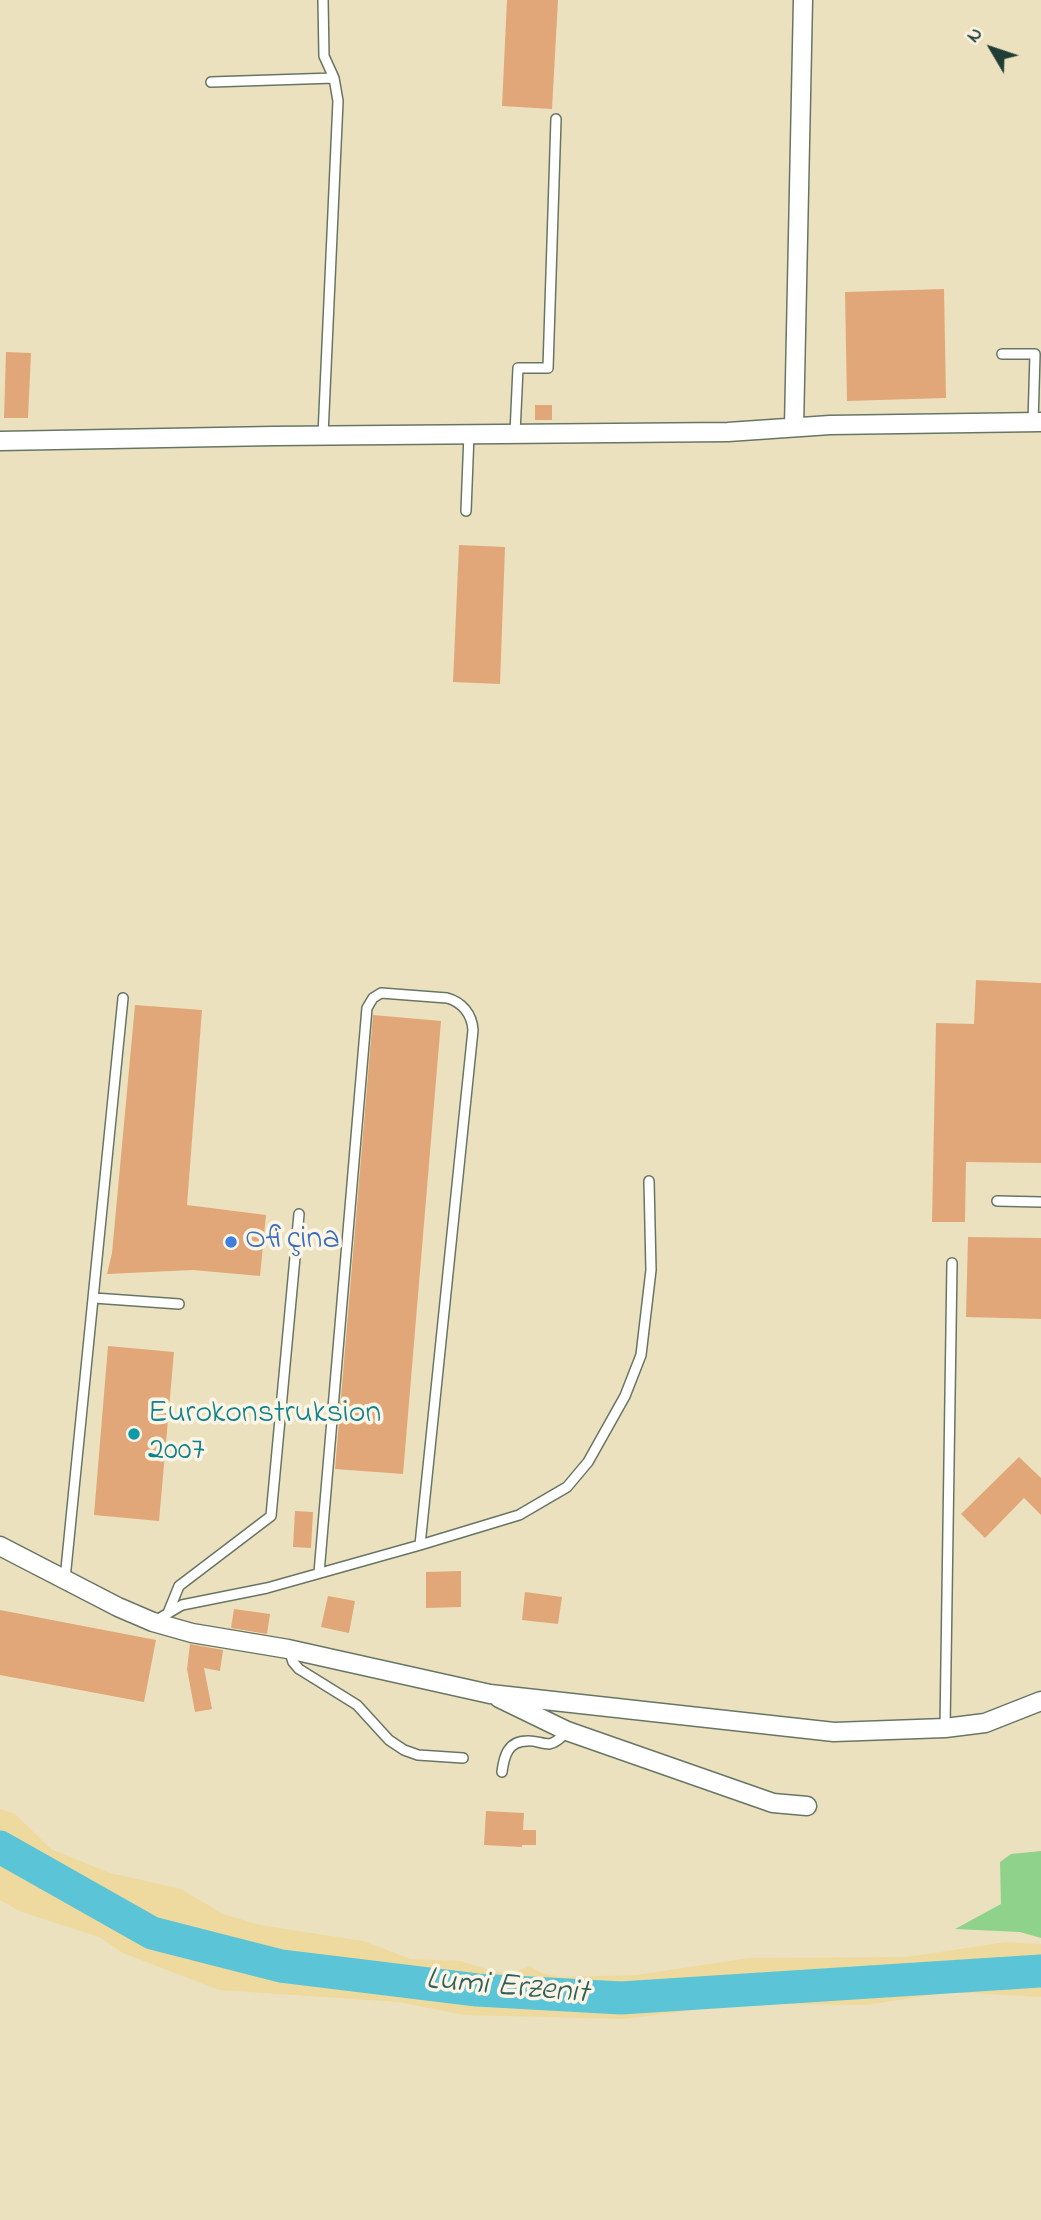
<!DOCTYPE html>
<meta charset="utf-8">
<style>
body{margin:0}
#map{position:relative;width:1041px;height:2220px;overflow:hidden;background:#ece1be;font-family:"Indie Flower",sans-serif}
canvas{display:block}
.north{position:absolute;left:957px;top:14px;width:70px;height:70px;-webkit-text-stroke:5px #fcf5e5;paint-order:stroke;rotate:309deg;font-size:19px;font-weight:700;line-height:28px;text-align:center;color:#1f3d34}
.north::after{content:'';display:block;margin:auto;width:24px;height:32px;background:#1f3d34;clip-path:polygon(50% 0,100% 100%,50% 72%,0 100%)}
</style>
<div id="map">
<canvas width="1041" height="2220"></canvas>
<div class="north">N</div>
</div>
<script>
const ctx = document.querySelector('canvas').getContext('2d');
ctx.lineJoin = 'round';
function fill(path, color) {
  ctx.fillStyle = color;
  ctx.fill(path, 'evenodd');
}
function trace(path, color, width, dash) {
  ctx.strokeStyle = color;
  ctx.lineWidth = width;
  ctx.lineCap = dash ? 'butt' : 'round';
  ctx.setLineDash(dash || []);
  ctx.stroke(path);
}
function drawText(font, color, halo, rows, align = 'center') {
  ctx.font = font + ' "Indie Flower",sans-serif';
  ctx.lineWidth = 7;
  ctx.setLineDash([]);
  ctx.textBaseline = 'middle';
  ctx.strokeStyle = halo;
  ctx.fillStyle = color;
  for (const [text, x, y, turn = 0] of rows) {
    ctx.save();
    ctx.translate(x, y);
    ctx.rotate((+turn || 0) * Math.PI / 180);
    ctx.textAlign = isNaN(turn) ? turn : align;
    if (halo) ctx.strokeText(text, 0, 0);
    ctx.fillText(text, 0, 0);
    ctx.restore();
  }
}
fill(new Path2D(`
 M1041 1851V1938L1020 1932 955 1929 1001 1904 1000 1862 1011 1854Z`), '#8ed28c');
fill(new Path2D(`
 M0 1809 15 1814 51 1849 110 1873 181 1889 223 1914 260 1925 363 1941 411 1959 460 1961 507 1975 530 1966 541 1973 560 1977 636 1975 749 1958 907 1957 1006 1942 1041 1944V1997L949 1992 867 2005 743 2004 624 2019 464 2015 399 2002 219 1990 123 1953 99 1937 19 1911 0 1900Z`), '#eeda9e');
trace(new Path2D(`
 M0 1847 152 1933 281 1966 477 1990 621 1998 1041 1971`), '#5bc4d6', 33);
fill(new Path2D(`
 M507 0H558L552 109 502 106Z
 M944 289 946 398 847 401 845 292Z
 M6 352 31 353 28 418H4Z
 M535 405H552V420H535Z
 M459 545 505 547 500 684 453 682Z
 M976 980 1041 983V1163L966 1162 965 1222H932L936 1023 974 1024Z
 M135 1005 202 1010 187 1205 266 1215 260 1276 193 1270 107 1274 112 1253Z
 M373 1015 441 1021 403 1474 335 1469Z
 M968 1237 1041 1238V1319L966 1317Z
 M108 1346 174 1352 159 1521 94 1515Z
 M1019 1457 1041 1478V1515L1024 1498 985 1538 961 1514Z
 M295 1511 313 1512 311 1548 293 1547Z
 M461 1571V1607L426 1608V1572Z
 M525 1592 562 1597 558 1624 522 1620Z
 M328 1596 355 1601 349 1633 321 1627Z
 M234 1609 270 1614 267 1634 231 1628Z
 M0 1610 156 1640 144 1702 0 1675Z
 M190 1644 223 1650 220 1671 204 1668 212 1709 195 1712 187 1669Z
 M486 1811 524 1813 523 1830H536V1845H522V1847L484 1845Z`), '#e1a778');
const service = new Path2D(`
 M323 0 324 56 334 78 338 101 323 435
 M211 82 334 78
 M1002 354H1035L1033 423
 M515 433 518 368H548L556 119
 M466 511 469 434
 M997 1201 1041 1202
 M94 1298 179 1304
 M420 1545 519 1515 567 1487 588 1462 625 1396 641 1355 651 1270 649 1181
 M65 1579 123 998
 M168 1613 179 1586 271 1516 299 1214
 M155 1621 182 1605 267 1588 420 1545 473 1030C472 1014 462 1002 447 998L381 993 373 998 367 1008 319 1573
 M289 1650 293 1662 299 1669 357 1705 389 1740 404 1750 418 1755 463 1758
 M945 1728 952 1263
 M502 1772C504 1756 508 1741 527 1741 534 1740 542 1744 549 1744 557 1743 562 1736 567 1731`);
const minor = new Path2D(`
 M794 427 803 0
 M0 441 274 436 728 432 830 425 1041 422
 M0 1546 118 1607 153 1622 192 1633 288 1649 490 1694 834 1732 945 1728 985 1723 1041 1701
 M499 1698 567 1731 773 1803 807 1806`);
trace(service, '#677664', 12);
trace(minor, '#677664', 21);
trace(service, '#fff', 9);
trace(minor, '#fff', 18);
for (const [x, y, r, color] of [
 [231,1242,7,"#3f7fe0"],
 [134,1434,7,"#0f9aa8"]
]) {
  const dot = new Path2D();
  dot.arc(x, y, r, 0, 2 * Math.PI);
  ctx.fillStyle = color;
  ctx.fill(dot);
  trace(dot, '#fcf5e5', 2.5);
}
drawText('32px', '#366cbe', '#fcf5e5', [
 ["Ofiçina",245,1242]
], 'left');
drawText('32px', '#0d838f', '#fcf5e5', [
 ["Eurokonstruksion",148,1416],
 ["2007",148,1453]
], 'left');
drawText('italic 33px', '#2e5f5c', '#fcf5e5', [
 ["Lumi Erzenit",507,1989,5]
]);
</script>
